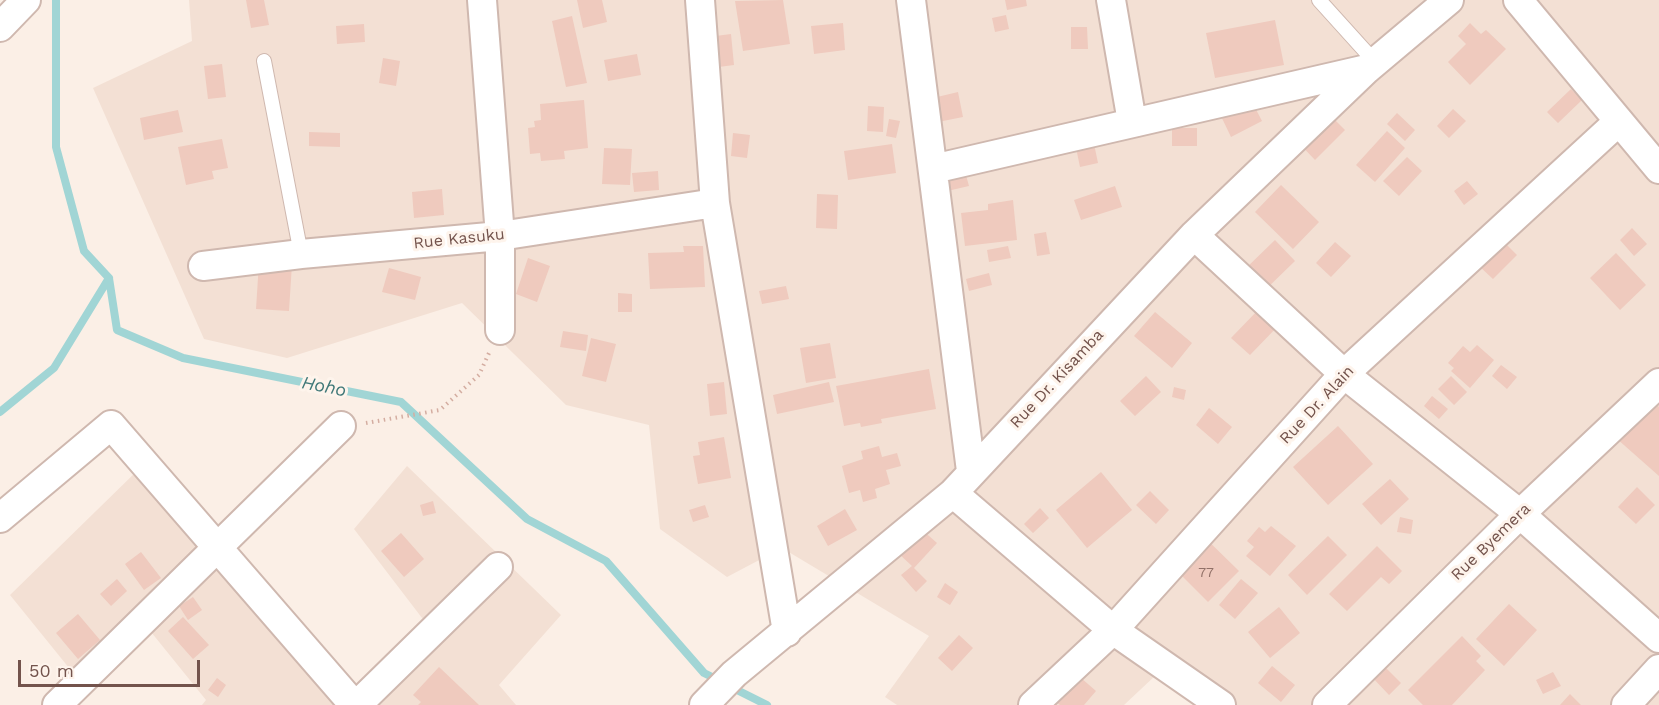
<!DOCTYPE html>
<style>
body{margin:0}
#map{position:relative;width:1659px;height:705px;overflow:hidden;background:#fbefe6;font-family:"Work Sans",sans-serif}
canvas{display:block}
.scale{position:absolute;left:18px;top:660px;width:182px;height:27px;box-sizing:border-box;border:3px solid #73534c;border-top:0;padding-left:8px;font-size:18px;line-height:21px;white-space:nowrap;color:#73534c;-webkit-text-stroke:4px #fef4ec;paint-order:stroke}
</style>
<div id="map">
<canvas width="1659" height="705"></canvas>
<div class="scale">50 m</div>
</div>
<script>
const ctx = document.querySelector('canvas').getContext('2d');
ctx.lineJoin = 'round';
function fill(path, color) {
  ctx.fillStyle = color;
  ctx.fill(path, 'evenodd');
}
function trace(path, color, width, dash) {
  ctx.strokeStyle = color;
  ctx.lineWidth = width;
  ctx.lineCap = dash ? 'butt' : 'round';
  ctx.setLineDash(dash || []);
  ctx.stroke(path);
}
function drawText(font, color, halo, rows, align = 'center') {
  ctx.font = font + ' "Work Sans",sans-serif';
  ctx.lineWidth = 6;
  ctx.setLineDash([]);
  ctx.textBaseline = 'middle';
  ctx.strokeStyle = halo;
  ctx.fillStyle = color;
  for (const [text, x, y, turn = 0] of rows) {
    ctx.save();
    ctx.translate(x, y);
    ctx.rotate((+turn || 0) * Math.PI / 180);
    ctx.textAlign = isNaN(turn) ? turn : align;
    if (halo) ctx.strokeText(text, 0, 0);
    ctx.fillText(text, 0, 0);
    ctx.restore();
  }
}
fill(new Path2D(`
 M189 0H1659V705H1229L1172 660 1124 705H897L885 697 929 636 782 548 727 577 660 529 649 425 566 405 462 303 287 358 204 339 93 88 192 41Z
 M407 466 561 615 499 685 516 705H371L435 635 354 529Z
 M140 468 337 705H202L206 700 147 627 82 684 10 595Z`), '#f3e0d4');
trace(new Path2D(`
 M56 0V147L84 251 109 278 117 330 183 358 401 402 527 519 606 561 704 673 720 681
 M0 412 54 368 109 278
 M731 687 767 705`), '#a1d5d5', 8);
fill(new Path2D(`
 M246 0H264L269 25 251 28Z
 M577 0H602L607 22 583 28Z
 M783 0 790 44 743 51 735 1Z
 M1005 0H1026L1027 6 1007 10Z
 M1006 15 1009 29 995 32 992 18Z
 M572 16 587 83 566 87 552 21Z
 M1275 20 1284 65 1215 78 1206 33Z
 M843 23 845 50 814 54 811 26Z
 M1470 23 1481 34 1486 30 1506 49 1470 85 1448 62 1466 44 1458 36Z
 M364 24 365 42 337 44 336 26Z
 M1071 27H1087L1088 49H1071Z
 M731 34 734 65 711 68 708 37Z
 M637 54 641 75 608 81 604 60Z
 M383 58 400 61 396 86 379 83Z
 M222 64 226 97 208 99 204 66Z
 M1571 89 1582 100 1558 123 1547 112Z
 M958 92 963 117 938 122 933 98Z
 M1250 98 1262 121 1231 137 1220 114Z
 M584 100 588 148 564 151 565 159 541 161 540 153 530 154 528 128 535 127 534 121 541 120 540 104Z
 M868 106 884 107 883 132 867 131Z
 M1453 109 1466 121 1449 138 1437 126Z
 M178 110 183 132 144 140 140 118Z
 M1326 111 1345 130 1315 160 1296 140Z
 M1397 113 1415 130 1405 141 1387 124Z
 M889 119 900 121 896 138 886 136Z
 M1172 128H1197V146H1172Z
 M1387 131 1405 148 1375 182 1356 165Z
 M309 132 340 133V147L309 146Z
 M733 133 750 135 747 158 731 156Z
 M222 139 228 168 212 171 214 179 186 185 178 147Z
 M1093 139 1098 163 1080 167 1075 143Z
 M892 144 896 173 848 180 844 151Z
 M604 148 632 149 630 185 602 184Z
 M1407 157 1422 171 1399 196 1383 181Z
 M964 168 969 186 930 195 925 177Z
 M658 171 659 190 634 192 632 173Z
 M1467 181 1478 194 1464 205 1454 191Z
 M1281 185 1319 222 1293 249 1255 212Z
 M1115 186 1122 207 1081 220 1074 200Z
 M442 189 444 215 414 218 412 192Z
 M817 194 838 195 837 229 816 228Z
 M1013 200 1017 240 965 246 961 213 988 210V204Z
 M1632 228 1647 244 1634 256 1620 240Z
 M1046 232 1050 254 1037 256 1034 234Z
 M1275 240 1295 261 1263 292 1243 271Z
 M1502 240 1517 255 1493 279 1478 265Z
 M1335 242 1351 256 1331 277 1316 263Z
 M683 246H703L705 287 650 289 648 253 684 252Z
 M1008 246 1011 258 989 262 987 250Z
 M1616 253 1646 285 1620 310 1590 278Z
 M528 258 550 266 537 302 516 294Z
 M259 262 292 264 289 311 256 309Z
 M389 268 421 277 415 300 382 292Z
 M989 273 992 285 969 291 966 279Z
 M786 286 789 299 762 304 759 291Z
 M618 293 632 294V312H618Z
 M1260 308 1278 326 1250 355 1231 338Z
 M1155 312 1192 343 1172 368 1134 336Z
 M563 331 588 335 586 351 560 347Z
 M591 338 616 344 606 382 582 376Z
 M830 343 836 378 806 383 800 348Z
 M1477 345 1494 360 1470 388 1451 371 1454 368 1448 363 1463 346 1470 352Z
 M1501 365 1517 377 1507 389 1492 376Z
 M929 369 936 409 881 419 882 423 861 427 860 423 844 426 836 386Z
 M1146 376 1161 392 1135 416 1120 401Z
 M1451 376 1467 392 1454 405 1438 389Z
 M724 382 727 414 710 416 707 384Z
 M829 382 834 402 777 414 773 395Z
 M1174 387 1186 390 1184 400 1172 397Z
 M1432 396 1448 409 1439 419 1424 406Z
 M1651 399 1659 407V476L1616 438Z
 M1209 408 1232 427 1218 444 1196 425Z
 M1338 426 1373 464 1328 505 1293 467Z
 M724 437 731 478 698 484 693 456 700 455 698 442Z
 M879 446 882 457 897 453 901 466 886 470 890 484 875 489 877 498 863 502 860 490 849 493 842 466 863 459 861 451Z
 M1101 472 1132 510 1087 548 1056 510Z
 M1390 479 1409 499 1381 525 1362 504Z
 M1637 487 1655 505 1636 524 1618 507Z
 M1150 491 1169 510 1156 524 1136 505Z
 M433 501 436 513 423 516 420 505Z
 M705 505 709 517 693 522 689 510Z
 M1040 508 1049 518 1033 533 1024 524Z
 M845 509 857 530 828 546 817 526Z
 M1400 517 1413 520 1411 534 1397 532Z
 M1271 526 1296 546 1270 576 1246 556 1254 547 1247 541 1259 527 1265 532Z
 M920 528 937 543 914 568 927 581 916 592 901 575 912 566 897 552Z
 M1198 531 1239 571 1208 602 1168 562Z
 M401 533 424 559 404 577 381 551Z
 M1328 536 1347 555 1307 595 1288 575Z
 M1377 546 1402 571 1389 584 1381 577 1347 611 1329 594Z
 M141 552 161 578 144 590 125 564Z
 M117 579 127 591 111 606 100 594Z
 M1241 579 1258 593 1235 619 1219 605Z
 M945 583 958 592 950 605 937 597Z
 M193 597 202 610 188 620 179 606Z
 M1509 604 1537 630 1504 666 1476 639Z
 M1279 607 1300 633 1270 658 1248 632Z
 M78 614 100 640 78 659 56 633Z
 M183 617 209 645 193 659 168 631Z
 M959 635 973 648 952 671 938 658Z
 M1462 636 1481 656 1476 661 1485 670 1452 705H1423L1408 690Z
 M1383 665 1401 683 1389 695 1372 677Z
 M1272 666 1295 685 1281 702 1258 683Z
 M439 667 479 705H418L421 702 413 695Z
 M1073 671 1096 691 1084 705H1060L1051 698Z
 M1553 672 1561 686 1543 694 1536 680Z
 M217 678 226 685 218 697 208 690Z
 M1570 694 1581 705H1560Z`), '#efcabe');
const service = new Path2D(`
 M1319 0 1375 62
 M264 61 301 254`);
const minor = new Path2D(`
 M482 0 500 236V330
 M700 0 715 203 787 632
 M911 0 971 471
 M1111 0 1132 122
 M1518 0 1659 169
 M0 27 26 0
 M933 169 1367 69
 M1194 235 1344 374 1520 514 1659 638
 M203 266 301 254 500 236 715 203
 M953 493 1113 630 1221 705
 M0 518 111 425 354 705
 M57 705 341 426
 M357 705 498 567
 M704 705 734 674 953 493 1194 235 1367 69 1449 0
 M1033 705 1113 630 1344 374 1618 122
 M1327 705 1520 514 1659 383
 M1626 705 1659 669`);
trace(service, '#cfb8af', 16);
trace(minor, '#cfb8af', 32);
trace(new Path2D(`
 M366 423 440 410 479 375 489 353`), '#d4ada1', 4, [1.5, 4.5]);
trace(service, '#fff', 14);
trace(minor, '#fff', 28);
drawText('14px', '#927168', null, [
 ["77",1206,573]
]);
drawText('16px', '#73534c', '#fef4ec', [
 ["Rue Kasuku",459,239,-6],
 ["Rue Dr. Kisamba",1057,379,-47],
 ["Rue Dr. Alain",1317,405,-47],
 ["Rue Byemera",1491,542,-44]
]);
drawText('italic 18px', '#407878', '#fef4ec', [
 ["Hoho",324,387,11]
]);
</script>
